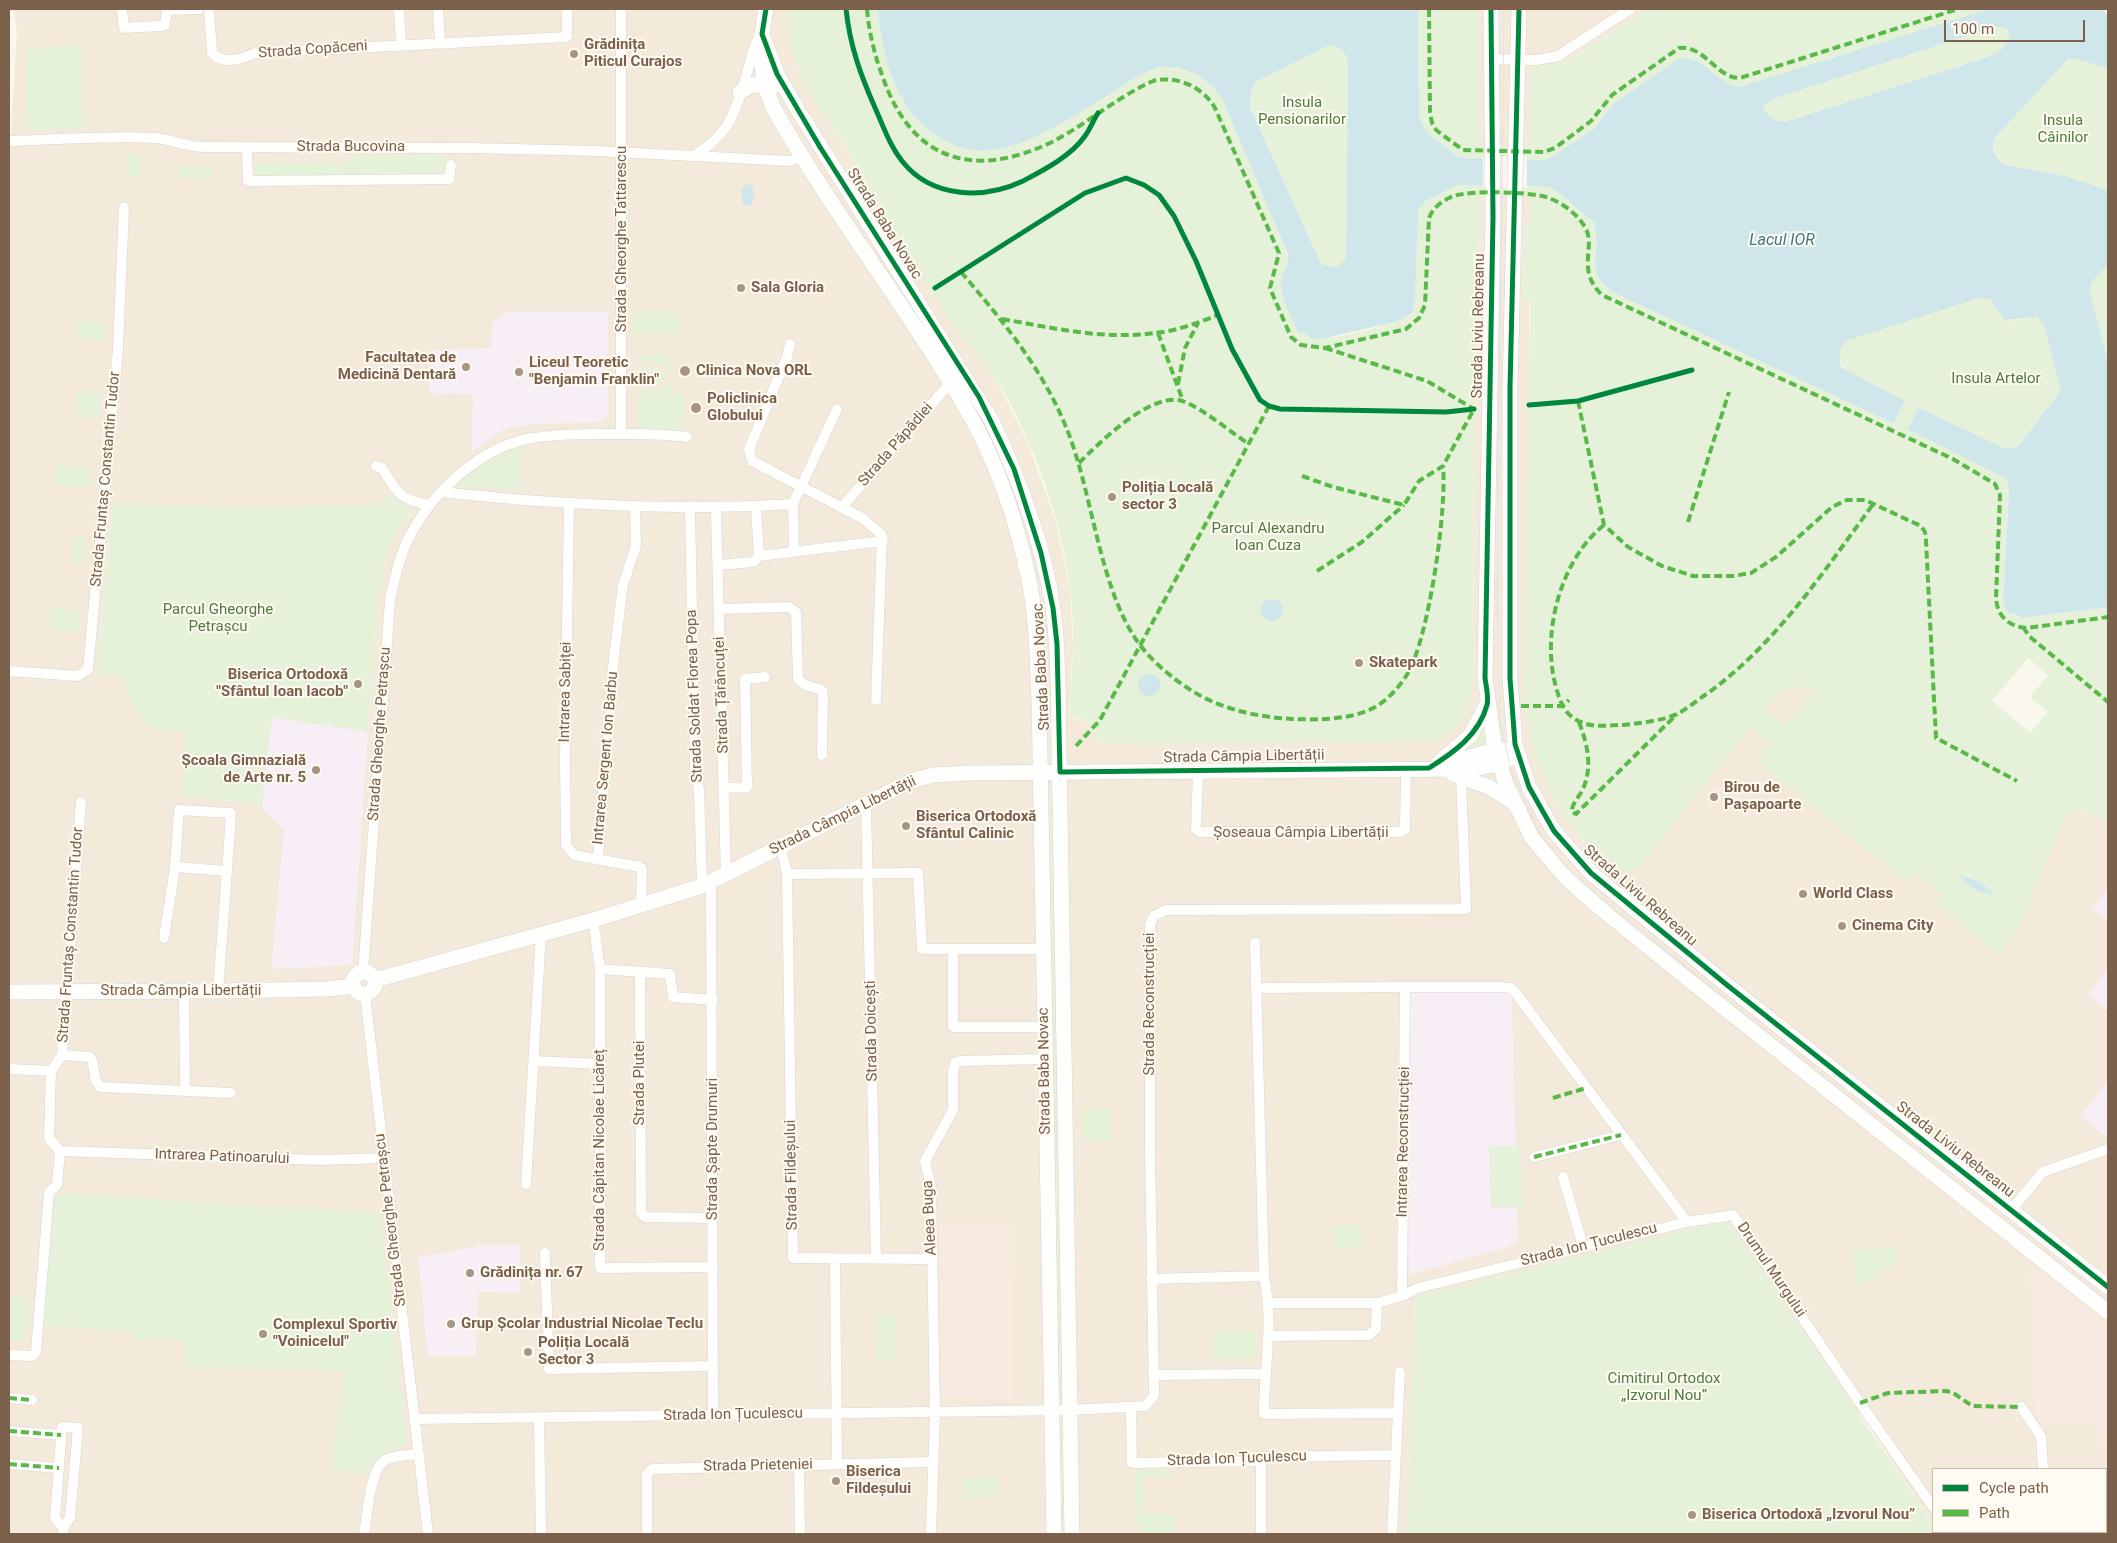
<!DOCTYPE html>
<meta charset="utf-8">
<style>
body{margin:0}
#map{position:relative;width:2117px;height:1543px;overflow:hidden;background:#faf7ef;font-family:Roboto,sans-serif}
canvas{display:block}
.frame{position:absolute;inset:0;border:10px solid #7b604b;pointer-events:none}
.legend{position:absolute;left:1932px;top:1468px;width:175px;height:65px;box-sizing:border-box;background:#fffbf2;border:1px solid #cabdaf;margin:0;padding:6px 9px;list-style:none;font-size:15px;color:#7b604b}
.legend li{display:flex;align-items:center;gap:10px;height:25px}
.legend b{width:25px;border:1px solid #cabdaf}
.scale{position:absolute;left:1944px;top:20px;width:141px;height:22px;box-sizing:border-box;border:2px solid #7b604b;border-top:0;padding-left:6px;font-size:15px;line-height:18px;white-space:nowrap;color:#7b604b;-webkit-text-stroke:4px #fffbf2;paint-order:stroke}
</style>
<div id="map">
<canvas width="2117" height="1543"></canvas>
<div class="frame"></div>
<ul class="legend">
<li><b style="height:6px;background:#00873e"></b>Cycle path</li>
<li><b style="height:6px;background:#58b947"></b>Path</li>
</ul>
<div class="scale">100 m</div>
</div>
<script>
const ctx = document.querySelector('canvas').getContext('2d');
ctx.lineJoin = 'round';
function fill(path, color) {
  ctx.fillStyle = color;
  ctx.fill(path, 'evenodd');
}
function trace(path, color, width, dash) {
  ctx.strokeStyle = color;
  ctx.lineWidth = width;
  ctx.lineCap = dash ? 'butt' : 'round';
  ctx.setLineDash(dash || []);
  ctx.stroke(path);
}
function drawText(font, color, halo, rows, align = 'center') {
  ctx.font = font + ' Roboto,sans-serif';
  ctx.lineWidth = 4;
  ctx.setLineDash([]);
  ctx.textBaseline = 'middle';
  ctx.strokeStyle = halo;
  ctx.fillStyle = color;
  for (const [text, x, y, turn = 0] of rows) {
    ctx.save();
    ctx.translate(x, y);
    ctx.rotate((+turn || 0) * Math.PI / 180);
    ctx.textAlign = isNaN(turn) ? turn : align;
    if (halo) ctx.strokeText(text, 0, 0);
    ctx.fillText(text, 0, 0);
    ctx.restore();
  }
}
fill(new Path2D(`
 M14 9H790L789 26 796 66 806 86 840 138 947 314 997 382 1029 446 1055 520 1069 583 1073 643 1069 717 1088 722 1096 732 1098 744 1421 741 1440 739 1449 733 1465 714 1473 690 1474 409 1480 197H1530L1527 597 1554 800 1582 840 1620 876 1641 865 1764 709 1783 691 1799 687 1815 691 2097 818 2108 820V1534H1933V1530V1532H2106V1469H1933V1524L1861 1414 1415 1298 1407 1534H9V162L17 33ZM389 492 411 508 389 545 377 600 368 731 272 717 261 804 182 796 187 733 150 729 132 703 122 676 96 673 113 504 255 508 378 505Z
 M1478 9H1649L1572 59 1552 64H1532L1531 147H1478Z`), '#f3eadc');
fill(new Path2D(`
 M1010 1223 1013 1398 942 1399 939 1224Z
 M2029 1272 2044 1273 2108 1325 2107 1449 2095 1441V1424L2036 1421Z`), '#f7eae0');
fill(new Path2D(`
 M506 312H608V416L599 422 532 424 503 430 472 451 473 394 429 393V350L491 348 492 323Z
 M272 718 368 732 352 965 271 969 284 830 262 808Z
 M2108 889V922L2092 908Z
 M2108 968V1012L2088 995Z
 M1408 991H1512L1518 1244 1409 1275Z
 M2108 1081V1138H2107L2080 1116Z
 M485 1245H520V1293L478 1292 476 1356H428L418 1257Z`), '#f7eef6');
fill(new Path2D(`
 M790 9H878C882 52 893 104 930 131 942 139 957 148 971 150 1015 157 1077 114 1113 92 1127 83 1141 72 1156 68 1182 62 1208 78 1222 98L1279 230 1289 260 1282 276V290L1298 332C1308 333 1316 338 1325 338 1340 338 1399 323 1409 315L1418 210 1425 201 1457 185 1540 186 1549 187 1558 192 1594 222C1601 246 1586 274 1610 290L1852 375C1839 367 1834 352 1846 340L1982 297 1988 298 2010 321 2034 317 2039 319 2044 326 2061 391 2018 446 2010 449 2002 447 1919 408 1907 429 2007 479 2009 493 2003 600 2011 615 2022 618 2108 607V820L2097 818 2079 809 2066 816 2019 926 1999 955 1936 904 1943 895 1915 873 1907 882 1756 761 1770 743 1750 728 1641 865 1621 877C1574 839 1541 789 1529 731 1526 716 1526 700 1524 685L1530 300 1522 299V223L1527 224 1530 230V197H1480L1474 409 1473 690C1469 708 1459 730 1441 738 1435 741 1427 740 1421 741L1098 744C1098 727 1086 717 1069 717 1071 686 1074 654 1073 623 1070 547 1044 468 1009 401 995 374 973 353 956 328 915 271 882 208 846 147 830 120 808 96 797 67 789 48 788 29 790 9ZM2028 658 2048 675 2030 697 2048 712 2030 733 1992 701ZM1799 687 1815 691 1784 725 1764 709 1783 691Z
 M1418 9H1478L1479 147H1531L1532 64H1552L1572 59 1649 9H1989L1744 86C1720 90 1707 62 1685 57L1602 120 1594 129 1552 157 1544 160 1460 158 1427 133 1419 117Z
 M1995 27 2006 28 2010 35 2002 49 1991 56 1785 122 1775 120 1764 111 1766 103 1773 99Z
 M81 46 84 129 27 130 25 48Z
 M1328 46C1340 45 1345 50 1348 62L1346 259 1336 268 1321 264 1250 106C1249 96 1251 91 1257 82Z
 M2075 59 2108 68V190L2065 176 2005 165C1995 160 1992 150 1994 140L2064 62Z
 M131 151 142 159V176H127V153Z
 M439 154 447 157V177L250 178 249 163H347L348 156Z
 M179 166H212V178L179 177Z
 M2108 265V361L2089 290 2093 280Z
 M634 311H679V334H640L634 332Z
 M78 321 107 323 105 340 77 338Z
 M646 354H670L671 371C661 361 650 358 637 367L640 356Z
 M653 367 660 369 667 376C661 389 648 386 638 380V371Z
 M671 381V393H684V433L643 432 639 426 638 390 662 391Z
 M78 391 101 392 99 418 76 416Z
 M523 447 518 490 456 486C472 467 498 450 523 447Z
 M56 465 91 468 90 488 54 484Z
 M389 492 411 508 389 545 377 600 368 731 272 717 261 804 181 796 187 733 150 729 132 703 122 676 96 673 113 504 255 508 378 505Z
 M73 537H86L85 563 71 562Z
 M51 608 80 610 78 632 50 630Z
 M1484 717 1491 747 1455 757Z
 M1045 807H1055L1064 1390 1058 1392Z
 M1084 1108H1110L1111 1140 1085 1141Z
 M1521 1145 1524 1207 1491 1208 1489 1147Z
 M53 1193 380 1213 407 1444 376 1459 368 1474 331 1469 345 1371 184 1367 185 1341 131 1338V1331L42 1326Z
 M1728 1220 1933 1524V1534H1407L1415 1298Z
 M1334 1224H1361V1248L1334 1249Z
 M1896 1246 1898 1262 1857 1288 1851 1251Z
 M9 1296 28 1297 26 1341 9 1340Z
 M875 1314H895L896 1360H876Z
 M1212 1331H1257V1358L1212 1359Z
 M1058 1432H1064L1067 1534H1058Z
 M1172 1469V1475L1143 1477V1514L1175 1515V1534H1135L1140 1533V1526L1135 1525 1136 1477 1138 1471Z
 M998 1477V1498L965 1499 964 1478Z`), '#e5f2d9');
fill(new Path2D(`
 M878 9H1418L1419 117 1427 133 1460 158 1544 160 1552 157 1594 129 1613 104 1680 58C1703 55 1717 84 1739 87L1989 9H2101L2108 14V68L2075 59 2067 60 1995 138C1990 148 1996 160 2005 165L2065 176 2108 190V265L2093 280 2089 290 2108 361V607L2022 618 2007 612 2003 600 2009 493 2007 479 1907 429 1919 408 2002 447 2010 449 2018 446 2061 391 2044 326 2037 317 2005 320 1991 300 1982 297 1846 341C1839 347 1838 360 1842 368L1905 401 1893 423 1619 295C1580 274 1603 256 1594 222L1558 192 1549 187 1540 186 1457 185 1425 201 1418 210 1415 298 1412 312 1405 318 1395 322 1326 338 1312 339 1306 333H1298C1293 318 1279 296 1281 280 1283 269 1290 265 1288 254L1222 98C1208 78 1182 62 1156 68 1142 72 1129 82 1116 90 1079 113 1017 157 971 150 957 148 945 141 933 133 894 106 882 54 878 9ZM1995 27 2006 28 2010 35 2002 49 1991 56 1785 122 1775 120 1764 111 1765 105 1773 99ZM1328 46C1340 45 1345 50 1348 62L1346 258 1336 268 1321 264 1250 107C1249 96 1251 91 1256 82Z
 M747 184 752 185C755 191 754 201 750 206L743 204 741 190Z
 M1261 610a11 11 0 1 1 22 0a11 11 0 1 1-22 0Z
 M1138 685a11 11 0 1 1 22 0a11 11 0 1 1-22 0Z
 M1960 876C1972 877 1987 885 1994 895 1982 894 1967 886 1960 876Z`), '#cfe7eb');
fill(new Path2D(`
 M1483 157H1527V188H1483Z`), '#faf7ef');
const street = new Path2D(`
 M122 9 124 28 160 26 165 25 167 10 199 9
 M209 9 212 53C222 65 243 59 255 53L567 37V9
 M399 9 401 44
 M438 9 440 42
 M621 9V434
 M1492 59 1537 60 1558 56 1630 9
 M9 141C58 140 107 135 156 138 173 140 188 147 205 147L471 148 596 151 790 161 803 157
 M247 148 248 181 449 179 451 165
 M694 156C706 148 718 139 726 127 743 100 747 64 759 35
 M790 344 787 357 749 449 752 461 862 518 882 535 876 700
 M376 466 382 468C397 492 399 500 429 505
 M442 492C558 505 676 511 793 504
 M569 503 565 759 566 845 574 855 640 867 642 869 641 905
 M690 506 695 771 699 789 702 886
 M756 506 759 556
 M842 507 950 383
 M716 514 726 875
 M794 551 793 504 837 409
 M718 565 753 562 759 556 883 541
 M719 609 789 607 796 612 798 679 805 685 822 690 823 695 822 755
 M9 671 78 676 88 669 118 349 124 207
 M1198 770 1196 829 1199 832H1399L1405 829 1406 768
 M725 788 747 787 745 679 765 677
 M866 804 876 1259
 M781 847 787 874 793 1258 933 1259
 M598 858 614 657 623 585 636 546 635 506
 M787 874 918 873 922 949H1043
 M711 883 713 1415
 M593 920 600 969V1268L713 1267
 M164 938 175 867 179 810 231 813 227 871 175 867
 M1255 943 1264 1276C1274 1325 1264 1366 1264 1414L1398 1413
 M953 950V1027H1044
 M600 969 670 974 673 997 713 1000
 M363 972 390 600C395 577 400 553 412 532 435 490 480 449 527 439 554 434 580 434 607 434 633 434 661 433 687 437
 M640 972 641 1213 645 1217 713 1218
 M1258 988 1405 987
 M218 991 227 871
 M184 992 185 1091
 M365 994 428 1534
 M62 1055 90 1057C97 1066 91 1078 100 1087L231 1093
 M534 1061 600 1064
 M9 1069 51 1071
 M60 1151 322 1160 384 1158
 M1534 1157 1621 1135
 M1563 1177 1583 1246
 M526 1184 541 934
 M2011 1210 2043 1172 2108 1149
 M545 1253 549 1369 713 1366
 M835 1259 837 1464
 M1151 1279 1264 1276
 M1402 1296 1405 987H1501L1510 988 1515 992 1687 1222
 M1269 1303H1377L1402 1296 1418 1288 1687 1222 1733 1215 1860 1403 1933 1507
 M1269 1336 1369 1335 1376 1329 1377 1303
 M9 1355 32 1356 36 1352 49 1192 57 1185 60 1151 49 1138 51 1071 62 1055 81 802
 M1153 1375 1264 1374
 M9 1398 32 1400
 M2021 1407 2041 1436 2043 1469
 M1131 1409 1132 1463 1261 1461 1263 1457 1396 1455
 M539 1418 541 1534
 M414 1419 1071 1410 1145 1406 1154 1396 1150 1149V924L1154 916 1166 910 1466 909 1461 776
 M9 1431 61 1435
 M1261 1461V1534
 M9 1464 59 1468
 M799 1465 800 1534
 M1955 1532 1958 1534
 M2044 1532V1534
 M63 1534V1528L70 1518 78 1428 62 1427 55 1518 63 1528
 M364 1534C367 1517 370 1470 384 1461 393 1455 408 1455 419 1454
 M647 1534V1474L652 1469 932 1462
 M931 1534 935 1412 931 1186 925 1161 953 1110V1072L955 1063 960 1061 1045 1059
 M1392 1534 1400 1372`);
const secondary = new Path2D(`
 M766 9C759 43 758 74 773 107 830 210 905 303 964 405 996 459 1018 524 1030 585 1037 622 1037 660 1039 698L1054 1534
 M1491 9 1493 217 1485 678 1495 750 1506 784 1532 838 1565 877 1595 904 1714 1000 2108 1312
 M1519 9 1510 388V678L1515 744 1529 787 1554 831 1591 873 1727 985 2108 1287
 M764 40 777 74 799 112 992 421C1018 477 1044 546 1053 608 1059 654 1058 701 1059 748L1072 1534
 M740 92 754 84 771 89
 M1439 762 1470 736 1487 704
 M1445 764 1495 750H1505
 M1453 774 1489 787 1514 803
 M353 983a11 11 0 1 1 22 0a11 11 0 1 1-22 0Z
 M375 980 593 920 702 886 911 781 933 775 968 773 1471 769 1499 764 1508 760
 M9 992 218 991 327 989 354 986`);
trace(street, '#d9d4cd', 11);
trace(secondary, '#dad3ca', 16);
trace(street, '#fefefd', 10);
trace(secondary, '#fefefd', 15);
trace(new Path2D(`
 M1504 9 1497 604 1500 721 1511 770 1537 829 1565 866 1626 921 2108 1302`), '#e6e3e6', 1);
trace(new Path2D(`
 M867 9C869 32 874 53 882 75 911 161 973 180 1052 142 1087 124 1117 97 1153 81 1177 75 1203 87 1215 108L1279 253 1270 288 1272 293 1291 337 1301 345 1325 348 1406 329 1419 318 1425 305 1429 218C1433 207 1443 200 1454 196 1470 190 1530 192 1546 197 1559 201 1575 212 1583 224 1599 245 1574 268 1602 295L1953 459 1995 484 2000 495 1996 598C1997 616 2009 627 2027 628L2108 617
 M1429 9 1430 112 1432 123 1436 130 1463 150 1544 152 1555 148 1591 121 1612 95 1679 48C1705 45 1716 78 1740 78L1958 9
 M961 272C1002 320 1042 368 1066 427 1093 492 1099 591 1140 645 1153 662 1171 677 1189 689 1220 709 1256 717 1292 719 1318 720 1352 720 1375 707 1388 700 1400 686 1408 673 1429 636 1447 510 1443 466
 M1002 319C1053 328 1103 340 1155 333 1176 331 1198 323 1218 315
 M1158 333 1183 401
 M1325 348 1427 381 1472 408
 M1178 384 1185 348 1198 323
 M1578 401 1604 525 1628 547 1662 566 1693 576H1733L1751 573 1776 557 1832 507 1847 500H1865L1921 526 1925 532 1926 541 1936 738 2017 781
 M1079 463C1099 443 1154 388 1185 402 1206 411 1229 431 1249 444
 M1302 476 1333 487 1404 505 1419 481 1443 466 1474 409
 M1688 522 1729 392
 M1604 525C1560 560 1541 634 1556 687 1560 702 1565 716 1581 722 1593 728 1608 725 1622 725 1636 724 1665 720 1677 714 1687 709 1696 701 1705 695 1775 646 1824 571 1874 503
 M1317 571 1362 542 1404 505
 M2023 627 2029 636 2108 702
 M1521 706H1562L1569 700
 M1579 722C1588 746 1593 768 1582 791 1578 798 1571 805 1572 812L1576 814 1677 714
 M1076 746 1100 720 1269 406
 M1553 1098 1586 1088
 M1534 1157 1621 1135
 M9 1398 32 1400
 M1860 1403 1888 1393 1945 1391 1952 1392 1972 1406 2021 1407
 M9 1431 61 1435
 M9 1464 59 1468`), '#58b947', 4, [8, 4]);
trace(new Path2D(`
 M766 9 762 34 777 74 820 147 979 397 1014 469 1041 553 1053 608 1057 644 1060 772 1429 768C1453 753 1479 735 1487 705 1489 697 1486 686 1485 678L1493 217 1491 9
 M846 9C850 47 861 76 876 110 884 128 890 146 902 161 931 198 983 200 1023 181 1044 170 1071 156 1085 136 1090 129 1093 121 1098 113
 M1519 9 1510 388V678L1515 744 1529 787 1554 831 1591 873 1727 985 2108 1287
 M935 288 1085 193 1126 178 1144 185 1159 195 1174 216 1196 261 1232 349 1260 400 1269 406 1280 409 1446 412 1474 409
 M1529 405 1578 401 1692 370`), '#00873e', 5);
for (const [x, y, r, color] of [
 [574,54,5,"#a79584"],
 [741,288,5,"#a79584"],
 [466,367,5,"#a79584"],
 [685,371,6,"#a79584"],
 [519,372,5,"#a79584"],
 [696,408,6,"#a79584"],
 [1112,497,5,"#a79584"],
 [1359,663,5,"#a79584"],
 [358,684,5,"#a79584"],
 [316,770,5,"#a79584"],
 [1714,797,5,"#a79584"],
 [906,826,5,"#a79584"],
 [1803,894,5,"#a79584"],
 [1842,926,5,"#a79584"],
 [470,1273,5,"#a79584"],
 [451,1324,5,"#a79584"],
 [263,1334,5,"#a79584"],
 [528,1352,5,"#a79584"],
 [836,1481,5,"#a79584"],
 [1692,1515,5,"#a79584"]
]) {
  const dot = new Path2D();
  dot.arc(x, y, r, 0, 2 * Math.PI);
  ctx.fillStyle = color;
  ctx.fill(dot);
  trace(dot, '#fffbf2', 2);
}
drawText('bold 15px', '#7b604b', '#fffbf2', [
 ["Grădinița",584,45],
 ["Piticul Curajos",584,62],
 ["Sala Gloria",751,288],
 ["Facultatea de",456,358,"right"],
 ["Medicină Dentară",456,375,"right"],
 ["Liceul Teoretic",529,363],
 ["\"Benjamin Franklin\"",529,380],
 ["Clinica Nova ORL",696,371],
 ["Policlinica",707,399],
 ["Globului",707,416],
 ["Poliția Locală",1122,488],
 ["sector 3",1122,505],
 ["Skatepark",1369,663],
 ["Biserica Ortodoxă",348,675,"right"],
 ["\"Sfântul Ioan Iacob\"",348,692,"right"],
 ["Școala Gimnazială",306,761,"right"],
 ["de Arte nr. 5",306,778,"right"],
 ["Birou de",1724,788],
 ["Pașapoarte",1724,805],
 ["Biserica Ortodoxă",916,817],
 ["Sfântul Calinic",916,834],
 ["World Class",1813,894],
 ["Cinema City",1852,926],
 ["Grădinița nr. 67",480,1273],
 ["Grup Școlar Industrial Nicolae Teclu",461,1324],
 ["Complexul Sportiv",273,1325],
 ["\"Voinicelul\"",273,1342],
 ["Poliția Locală",538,1343],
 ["Sector 3",538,1360],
 ["Biserica",846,1472],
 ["Fildeșului",846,1489],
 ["Biserica Ortodoxă „Izvorul Nou”",1702,1515]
], 'left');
drawText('15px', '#7b604b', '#fffbf2', [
 ["Strada Copăceni",313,50,-4],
 ["Strada Bucovina",351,147],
 ["Strada Baba Novac",884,224,58],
 ["Strada Gheorghe Tattarescu",622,239,-90],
 ["Strada Liviu Rebreanu",1479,326,-89],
 ["Strada Păpădiei",896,445,-49],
 ["Strada Fruntaș Constantin Tudor",106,479,-85],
 ["Strada Baba Novac",1042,667,-93],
 ["Intrarea Sabiței",566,692,-89],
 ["Strada Țărăncuței",722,695,-92],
 ["Strada Soldat Florea Popa",695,696,-92],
 ["Strada Gheorghe Petrașcu",380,734,-86],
 ["Strada Câmpia Libertății",1244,757,-1],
 ["Intrarea Sergent Ion Barbu",606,758,-85],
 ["Strada Câmpia Libertății",843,816,-26],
 ["Șoseaua Câmpia Libertății",1301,833],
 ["Strada Liviu Rebreanu",1640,896,41],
 ["Strada Fruntaș Constantin Tudor",71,935,-86],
 ["Strada Câmpia Libertății",181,991],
 ["Strada Reconstrucției",1150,1004,-90],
 ["Strada Doicești",872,1031,-91],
 ["Strada Baba Novac",1045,1071,-91],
 ["Strada Plutei",640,1083,-90],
 ["Intrarea Reconstrucției",1404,1142,-89],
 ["Strada Șapte Drumuri",713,1149,-90],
 ["Strada Căpitan Nicolae Licăreț",600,1150,-90],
 ["Strada Liviu Rebreanu",1955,1150,38],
 ["Intrarea Patinoarului",222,1157,2],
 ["Strada Fildeșului",792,1175,-91],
 ["Aleea Buga",930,1218,-93],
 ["Strada Gheorghe Petrașcu",391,1220,-97],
 ["Strada Ion Țuculescu",1589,1245,-14],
 ["Drumul Murgului",1771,1270,56],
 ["Strada Ion Țuculescu",733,1415,-1],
 ["Strada Ion Țuculescu",1237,1459,-2],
 ["Strada Prieteniei",758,1466,-1]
]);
drawText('15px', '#4c7b3f', '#fffbf2', [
 ["Insula",1302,103],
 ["Pensionarilor",1302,120],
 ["Insula",2063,121],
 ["Câinilor",2063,138],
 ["Insula Artelor",1996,379],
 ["Parcul Alexandru",1268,529],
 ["Ioan Cuza",1268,546],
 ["Parcul Gheorghe",218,610],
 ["Petrașcu",218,627],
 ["Cimitirul Ortodox",1664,1379],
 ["„Izvorul Nou”",1664,1396]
]);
drawText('italic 16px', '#3f7788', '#fffbf2', [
 ["Lacul IOR",1782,241]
]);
</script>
